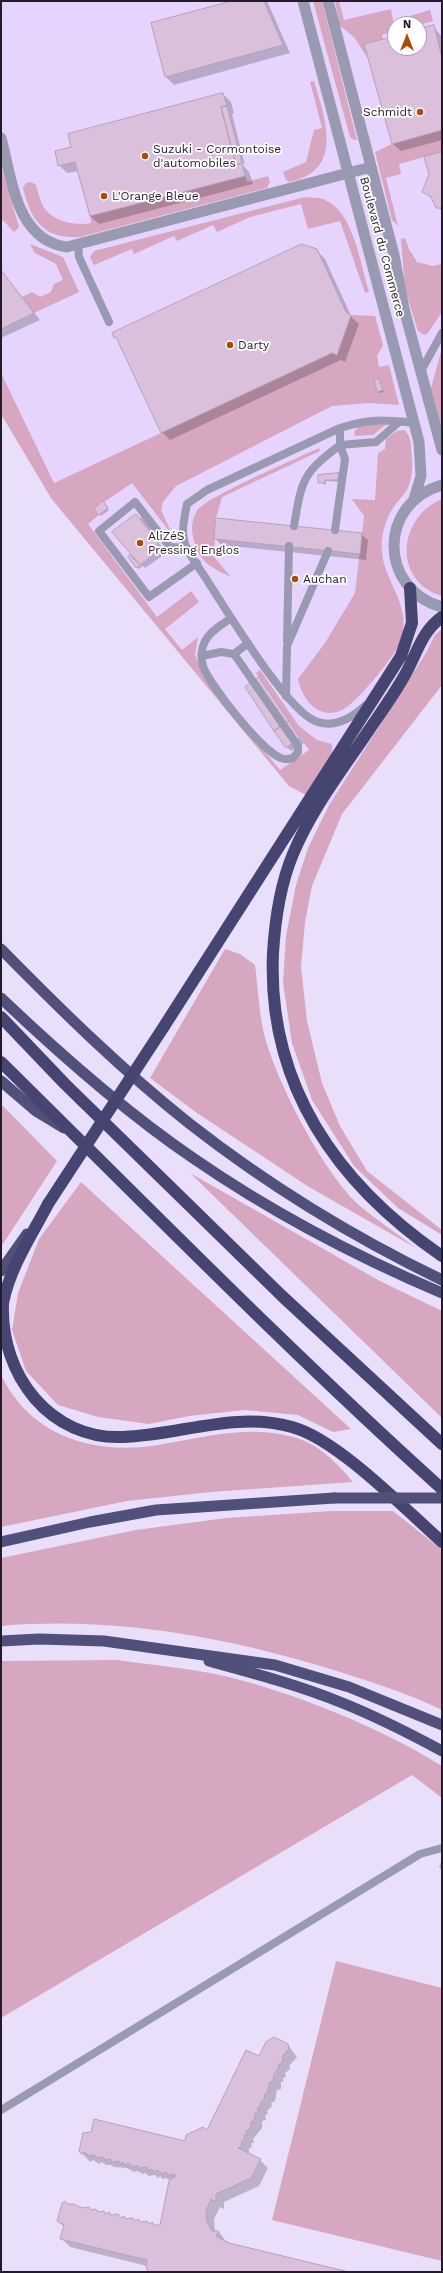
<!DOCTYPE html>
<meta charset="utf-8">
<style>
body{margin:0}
#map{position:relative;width:443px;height:2273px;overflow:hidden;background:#eadffa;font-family:"Work Sans",sans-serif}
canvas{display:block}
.frame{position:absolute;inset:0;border:2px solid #221c29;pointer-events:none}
.north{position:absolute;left:387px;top:16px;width:40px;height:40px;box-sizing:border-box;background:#fff;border:1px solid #a7a4a9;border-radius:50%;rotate:0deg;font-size:11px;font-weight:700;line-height:16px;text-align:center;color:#221c29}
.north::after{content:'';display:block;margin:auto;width:14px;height:18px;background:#ac4b05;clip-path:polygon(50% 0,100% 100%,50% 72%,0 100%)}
</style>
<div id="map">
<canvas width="443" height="2273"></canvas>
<div class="frame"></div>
<div class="north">N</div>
</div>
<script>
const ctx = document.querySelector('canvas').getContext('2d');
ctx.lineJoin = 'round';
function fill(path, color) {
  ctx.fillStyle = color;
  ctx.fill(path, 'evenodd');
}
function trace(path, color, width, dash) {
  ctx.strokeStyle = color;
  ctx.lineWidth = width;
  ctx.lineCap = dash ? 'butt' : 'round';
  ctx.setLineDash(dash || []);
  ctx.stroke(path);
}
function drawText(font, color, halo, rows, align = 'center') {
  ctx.font = font + ' "Work Sans",sans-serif';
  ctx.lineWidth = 3.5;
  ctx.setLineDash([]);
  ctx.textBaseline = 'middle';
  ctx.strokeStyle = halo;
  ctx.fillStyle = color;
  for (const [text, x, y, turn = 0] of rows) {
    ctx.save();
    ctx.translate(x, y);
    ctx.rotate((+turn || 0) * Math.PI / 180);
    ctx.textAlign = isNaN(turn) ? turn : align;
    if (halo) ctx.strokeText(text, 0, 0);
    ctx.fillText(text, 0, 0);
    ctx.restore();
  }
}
fill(new Path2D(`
 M1 1H442V685L342 814 289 786 51 499 1 414ZM395 24H419V48H395Z`), '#e6d4fe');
fill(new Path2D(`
 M313 1H322L357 140H354L350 137Z
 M335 1H339L344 20 391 9 395 31 382 35 383 39 364 44 367 57 354 37 339 25Z
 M430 10 433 21 419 25 404 24 403 18Z
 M314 81C325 118 345 171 289 182L286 180 283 172 306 162 314 130 322 128 310 82Z
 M442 130V152L399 164 401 174 386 178 398 226 392 220 375 152 392 144Z
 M1 167 19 227 14 232 1 218Z
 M245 176 247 182 268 176 270 182 267 188 80 237C43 239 31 220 23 188L26 183 31 182 36 185C38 192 40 200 43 206 52 222 76 226 91 223L90 216Z
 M305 197C310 198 318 197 323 199 354 211 360 263 369 292L365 293 340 221 308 229 301 204 250 217 217 232 213 225 177 241 174 236 134 254 132 249 94 265 90 257 94 251Z
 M405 238 409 249 417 262 433 266 442 264V312L428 333 424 335 418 331 405 290 401 239Z
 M30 244 63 257 79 292 34 313 22 297 32 292 40 297 51 292 54 284 63 280 56 264 35 253Z
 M351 315 375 316 383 345 377 356 379 367 389 365 399 405 368 403 332 406 176 486 163 502 161 510 173 536 132 483 94 509 99 515 88 524 157 617 191 591 199 602 165 629 182 650 198 637 195 655 208 683 280 770 309 750 256 673 260 670 299 726 317 740 332 744C335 758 314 783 306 795L289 786 51 498 1 414V373L54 483 332 353 337 355Z
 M442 348V429L431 388Z
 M388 423 373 435 355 436 354 432 360 425Z
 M404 430C410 435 411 442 411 449 413 462 413 476 408 488 405 494 399 500 395 505 389 513 385 523 383 533 374 576 412 596 402 638 398 653 356 704 342 710 320 721 302 700 298 679L325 643 355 593 364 516 352 499 375 500 378 453 385 449 386 439 397 431Z
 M319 448 320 451 222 497 216 518 214 557 231 577C212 568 199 562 194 541 191 531 191 520 197 511 205 497 298 458 319 448Z
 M442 499V596C392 581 398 517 442 499Z
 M442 629V685L342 814 312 886 305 922 301 967 307 1021 322 1083 340 1126 367 1171 442 1230V1235L398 1208 354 1166 312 1100 292 1043 283 983 286 936 296 885 308 848 328 807 426 653 435 635Z
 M225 949 240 954 255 965C258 987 259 1012 264 1034 276 1081 324 1174 360 1206 378 1221 398 1234 416 1248L309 1187 197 1113 150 1078Z
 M1 1104 57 1161 1 1247Z
 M190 1173 378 1280 442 1311V1418Z
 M81 1182 351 1429 333 1432 298 1415 244 1410 189 1416 149 1424 98 1417 58 1405 26 1371 12 1330 18 1293 39 1239Z
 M1 1375C30 1435 90 1454 152 1446 199 1439 245 1424 293 1437 318 1443 337 1463 353 1482L211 1492 127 1501 1 1527Z
 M332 1511H393L442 1550V1710C409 1694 375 1683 340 1672 232 1638 115 1616 1 1626V1558L136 1530 226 1518Z
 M117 1660C151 1665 187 1668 220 1675 291 1691 381 1728 442 1766V1798L412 1775 1 2018V1661Z
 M336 1961 442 1988V2261L272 2220Z`), '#d7a6c0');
fill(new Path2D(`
 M236 1H267L290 53 174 85 166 77Z
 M433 26 442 37V140L401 151 392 143 395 37V48H419V30Z
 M223 94 231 102 234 114H232L245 165 239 159 238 160 249 172 253 184 99 224 90 216 79 171 67 173 59 165 73 148Z
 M442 153V212L434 200 423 191Z
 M316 250 325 259 352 318 359 324 345 362 341 360 170 440 162 432 119 342 115 337Z
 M1 271 40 320 1 338Z
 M379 380 384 392 380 393 378 391Z
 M338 474 340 482 326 481V485L319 482Z
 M105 505 109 510 101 516 99 514Z
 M143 516 153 528 149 531 162 547 161 557 145 568 143 566 139 569 129 557 141 567V564L114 532Z
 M361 534 368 540 366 560 221 545 215 538Z
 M259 679 304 743 291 751 287 747Z
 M442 1860V1871L439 1867Z
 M288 2045 297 2057 289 2066 290 2069 285 2073 286 2077 283 2078 284 2081 281 2082V2089L277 2090 275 2101 271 2103 272 2106 267 2111 268 2114 265 2115 266 2120 262 2121V2128L253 2139 254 2143H251L252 2147 249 2148V2154L260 2160 268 2168 259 2186 224 2202V2209L220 2207 214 2219 215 2232H219L228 2244 345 2272H149L147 2266 70 2247 62 2239 64 2227 58 2221 68 2205 121 2219 124 2217 127 2220 154 2226H160L171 2181 166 2178 163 2179 160 2176 158 2178 155 2175 149 2176 145 2173 143 2174 137 2171 134 2172 127 2168 114 2167 111 2165H106L102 2162 99 2164 93 2160 90 2162 80 2151 186 2142 207 2132 259 2058Z`), '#0003');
const building = new Path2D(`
 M232 1H264L283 45 165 77 151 23Z
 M434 25 442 58V130L392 144 364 44 395 36V48H419V29Z
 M223 93 227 106 221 107 236 165 242 163 245 176 90 216 75 162 58 166 55 151 71 147 68 134Z
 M227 106 242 163 236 165 221 107Z
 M442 152V208H436L431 197 422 192 429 174 424 157Z
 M302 244 317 249 346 312 351 315 337 355 332 353 161 433 116 337 114 338 112 333Z
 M1 270 34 313 1 329Z
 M379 379 383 390 377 392 374 380Z
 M339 473 338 480H325V483H318V475Z
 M103 501 108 508 99 515 94 509Z
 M136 514 158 542 157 552 140 565 112 532Z
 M216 518 362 533 360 554 214 539Z
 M130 555 140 565 136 568 128 557Z
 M259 677 289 721 274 731 245 687Z
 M289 721 300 738 286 748 274 731Z
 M274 2037 288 2044 289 2048 282 2057 283 2061 278 2065 279 2069 276 2070 277 2073 274 2074 273 2081 270 2082 267 2093 264 2095 265 2098 260 2103 261 2106 258 2107V2112L255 2113 254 2120 250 2123 251 2127 246 2131 247 2135H244L245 2139 242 2140 241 2147 238 2148 261 2159 251 2178 216 2194V2202L211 2199 206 2211 207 2222 212 2231H219L216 2236 229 2243 349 2272H148L146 2267 147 2260 60 2239 64 2225 57 2221 62 2203 65 2201 67 2204H74L82 2208 89 2207 91 2210 96 2209 98 2212 104 2211 106 2214 109 2212 111 2215 118 2214 121 2218 124 2216 126 2219 133 2218 135 2221 138 2219 140 2222 147 2221 149 2224 152 2222 154 2225H160L169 2181 176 2176 174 2174 168 2175 166 2172 163 2174 157 2170 154 2172 152 2169 149 2171 147 2167 140 2168 137 2165 134 2167 128 2163 125 2165 123 2162 120 2164 119 2161 112 2162 110 2159 105 2160 103 2157 97 2158 93 2154 90 2156 84 2152 81 2154 79 2151 83 2133 91 2132 94 2119 185 2141 186 2135 203 2127 207 2130 246 2050 259 2056 266 2042Z`);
fill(building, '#dbc0dc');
trace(building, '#b99fba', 1);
trace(new Path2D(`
 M78 245 79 257 109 322
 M421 371 442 333
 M294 526C302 479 302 474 340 445V428
 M335 530 345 459 340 445 376 442 399 422
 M187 548 170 547 135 502 99 531 149 597 197 563
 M287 641 289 546
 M234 654 248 643
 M202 656 221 652 234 654 298 746V752L293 758C289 759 284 760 281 758 262 751 210 686 203 666 202 662 201 655 202 651 204 634 219 627 231 618
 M286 696 287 646 328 551
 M366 705C353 717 334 729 315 721 286 709 229 614 210 585 203 573 193 561 187 549 180 534 184 520 187 504L207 490 340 428C371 418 384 420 415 423
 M1 2110 420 1854 442 1848`), '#999ab1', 8);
trace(new Path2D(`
 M303 1 419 442 421 476 414 499
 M328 1 394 255 404 309 442 450
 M1 138C12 179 16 240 67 247L371 167`), '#999ab1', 11);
trace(new Path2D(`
 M442 485C378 503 378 589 442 607`), '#999ab1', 11);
trace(new Path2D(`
 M1 949C61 1010 123 1071 190 1124 268 1185 353 1237 442 1280
 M1 998C61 1055 124 1111 193 1158 271 1212 355 1256 442 1293
 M1 1081 36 1111 64 1128
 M1 1271 27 1234
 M1 1542 90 1522 156 1510 334 1498
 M1 1641 39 1639 104 1641 275 1665 349 1687 442 1725
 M209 1661C253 1673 298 1685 340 1702 375 1716 409 1733 442 1751`), '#50507a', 11);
trace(new Path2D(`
 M442 617C422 631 417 653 406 673 395 693 382 711 369 730 342 770 311 810 293 854 280 885 275 920 273 953 267 1085 337 1184 442 1256
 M1 1017 65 1084 282 1296 442 1444
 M163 1028 401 656 412 623 410 588
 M1 1062C147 1206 290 1352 442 1489
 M48 1204C32 1235 10 1267 3 1303 0 1376 51 1440 123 1437 180 1435 235 1411 292 1427 337 1439 405 1509 442 1542`), '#464572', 12);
trace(new Path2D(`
 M334 1498H442`), '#50507a', 11);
trace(new Path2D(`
 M48 1204 163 1028`), '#464572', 12);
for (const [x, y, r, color] of [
 [420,112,4,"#ac4b05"],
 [145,156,4,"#ac4b05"],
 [104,196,4,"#ac4b05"],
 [230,345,4,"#ac4b05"],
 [140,543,4,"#ac4b05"],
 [295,579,4,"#ac4b05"]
]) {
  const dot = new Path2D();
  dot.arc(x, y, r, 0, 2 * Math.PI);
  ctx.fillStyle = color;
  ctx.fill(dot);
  trace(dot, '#fff', 1.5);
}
drawText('12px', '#221c29', '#fff', [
 ["Schmidt",412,112,"right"],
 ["Suzuki - Cormontoise",153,149],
 ["d'automobiles",153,163],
 ["L'Orange Bleue",112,196],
 ["Darty",238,345],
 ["AliZéS",148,536],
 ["Pressing Englos",148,550],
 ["Auchan",303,579]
], 'left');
drawText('12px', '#221c29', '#fff', [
 ["Boulevard du Commerce",382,247,75]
]);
</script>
